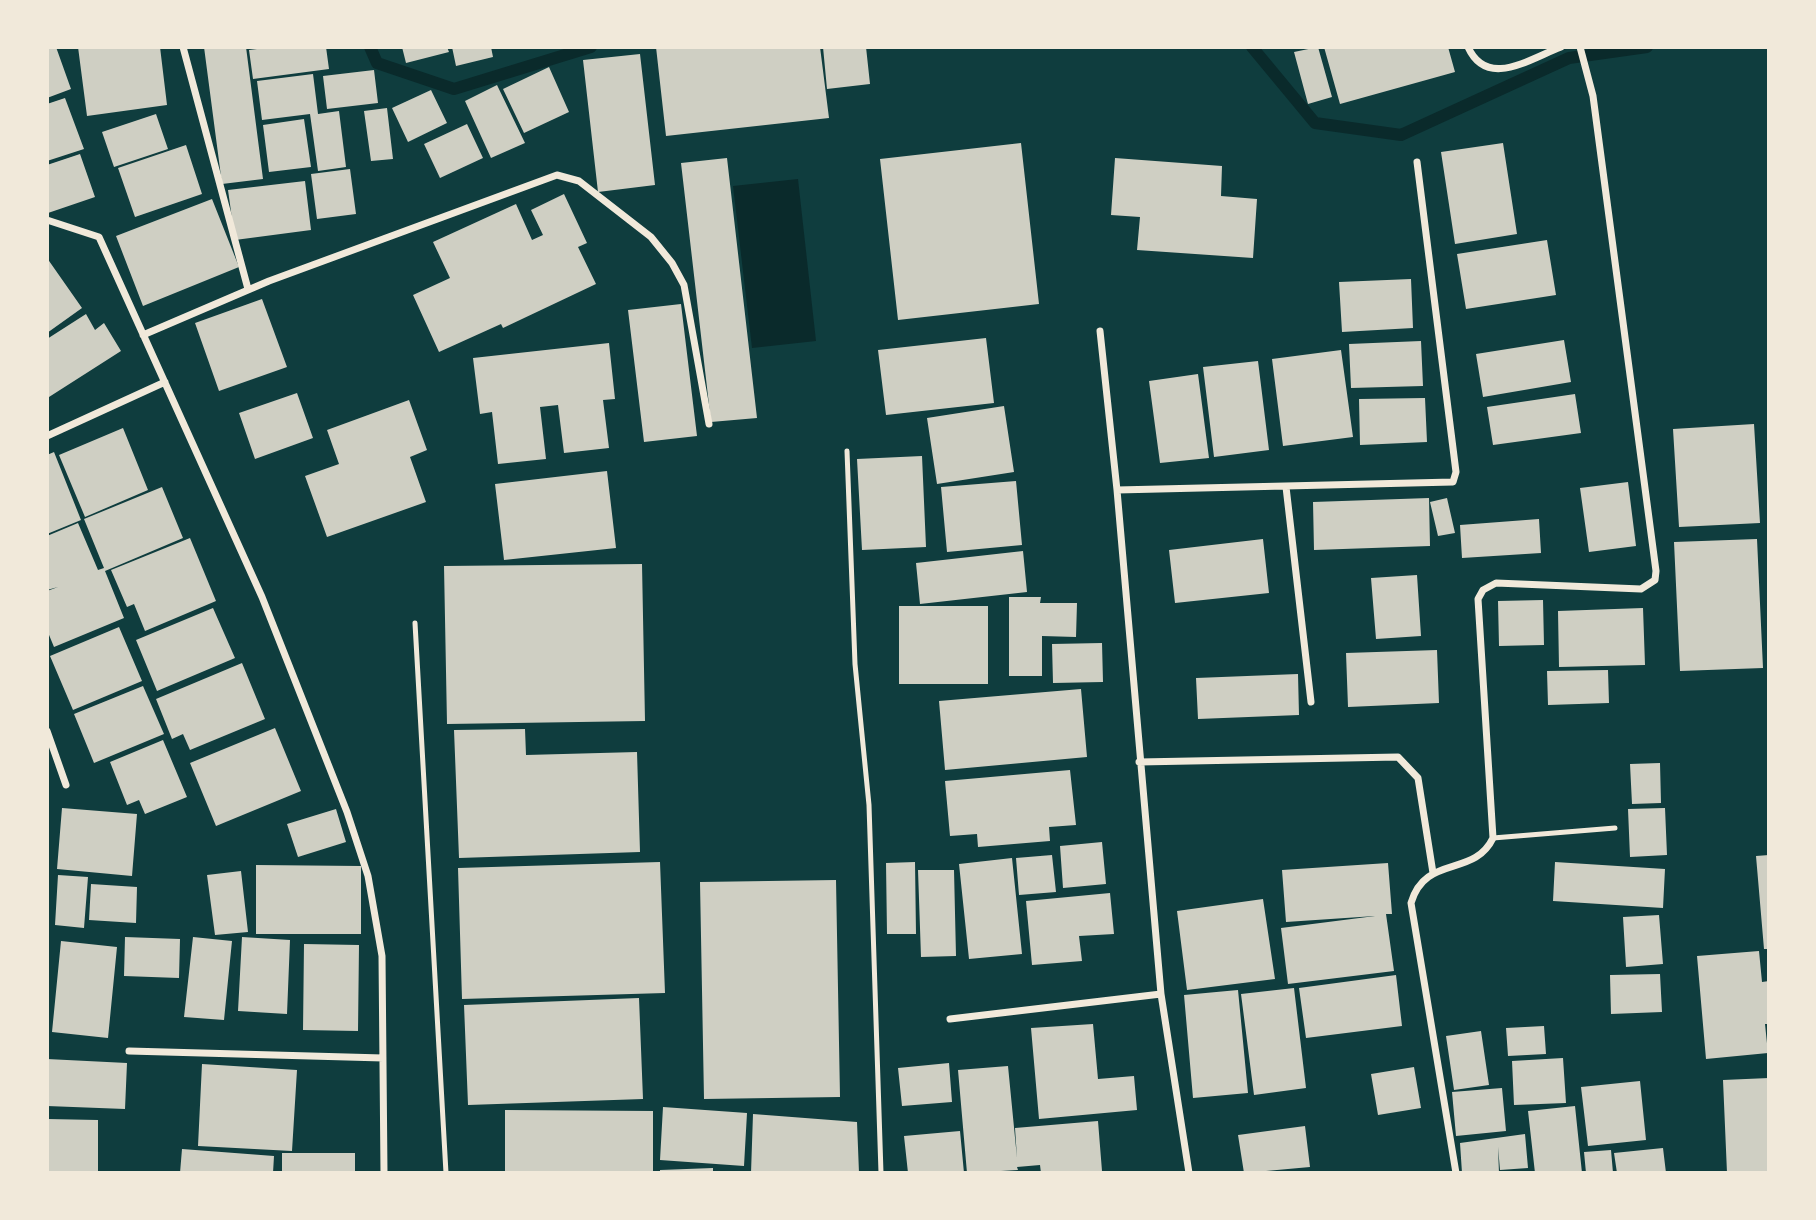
<!DOCTYPE html>
<style>
body{margin:0}
#map{position:relative;width:1816px;height:1220px;overflow:hidden;background:#0f3d3e;font-family:"Noto Sans",sans-serif}
canvas{display:block}
.frame{position:absolute;inset:0;border:49px solid #f1e9da;pointer-events:none}
</style>
<div id="map">
<canvas width="1816" height="1220"></canvas>
<div class="frame"></div>
</div>
<script>
const ctx = document.querySelector('canvas').getContext('2d');
ctx.lineJoin = 'round';
function fill(path, color) {
  ctx.fillStyle = color;
  ctx.fill(path, 'evenodd');
}
function trace(path, color, width, dash) {
  ctx.strokeStyle = color;
  ctx.lineWidth = width;
  ctx.lineCap = dash ? 'butt' : 'round';
  ctx.setLineDash(dash || []);
  ctx.stroke(path);
}
fill(new Path2D(`
 M798 179 816 341 752 348 733 186Z`), '#0a2a2b');
trace(new Path2D(`
 M370 47 377 63 454 89 591 47
 M1252 47 1315 123 1401 135 1569 58 1647 47`), '#0a2a2b', 12);
fill(new Path2D(`
 M56 47 71 89 47 98V49Z
 M78 47H160L167 105 87 116Z
 M204 47H246L263 179 222 184Z
 M273 47H326L329 69 253 79 249 50Z
 M402 47H447L449 52 406 63Z
 M452 47H491L493 57 456 66Z
 M656 47H820L829 118 666 136Z
 M823 47H866L870 84 827 89Z
 M1318 47 1332 97 1308 104 1294 52Z
 M1324 47H1448L1455 72 1340 104Z
 M640 54 655 185 598 192 583 60Z
 M549 67 569 112 524 133 503 89Z
 M374 70 378 103 327 109 323 76Z
 M313 74 318 114 339 111 346 167 318 171 310 114 262 120 257 81Z
 M497 85 525 143 491 158 465 101Z
 M431 90 447 123 408 142 392 108Z
 M65 98 84 149 47 161V104Z
 M387 108 393 159 371 161 364 111Z
 M156 114 168 149 114 167 102 132Z
 M304 119 311 167 269 172 263 125Z
 M467 124 483 158 440 178 424 144Z
 M1021 143 1039 304 898 320 880 159Z
 M1503 143 1517 234 1455 244 1441 152Z
 M186 145 202 194 135 217 118 168Z
 M80 154 95 197 48 213 47 165Z
 M727 158 757 418 711 422 681 163Z
 M1115 158 1222 166 1221 196 1257 199 1253 258 1137 250 1140 217 1111 215Z
 M350 169 356 214 317 219 311 174Z
 M305 181 311 230 235 240 228 190Z
 M564 194 587 243 578 247 596 284 503 328 501 324 439 352 413 295 450 278 433 242 516 204 532 240 543 235 531 210Z
 M212 199 239 267 143 306 116 236Z
 M1547 240 1556 295 1466 309 1457 254Z
 M47 258 82 308 47 333Z
 M1411 279 1413 328 1342 332 1339 282Z
 M262 299 287 367 219 391 195 323Z
 M681 304 697 436 644 442 628 310Z
 M86 314 95 330 104 323 121 351 49 397 47 339Z
 M986 338 994 403 886 415 878 350Z
 M1564 340 1571 382 1483 397 1476 354Z
 M1421 341 1423 386 1351 388 1349 344Z
 M609 343 615 399 603 400 609 448 564 453 558 405 540 407 546 459 498 464 492 412 480 414 473 358Z
 M1341 350 1353 437 1283 446 1272 359Z
 M1258 361 1269 450 1214 457 1203 367Z
 M1198 374 1209 458 1160 463 1149 381Z
 M297 393 313 438 255 459 239 413Z
 M1575 394 1581 433 1493 445 1487 407Z
 M1425 398 1427 442 1360 445 1359 399Z
 M409 400 427 450 410 457 426 502 327 537 305 476 339 464 327 430Z
 M1004 406 1014 472 937 484 927 418Z
 M1754 424 1760 523 1679 527 1673 429Z
 M123 428 148 490 85 517 59 455Z
 M54 452 81 520 47 534V455Z
 M922 456 926 547 862 550 857 459Z
 M607 471 616 548 504 560 495 484Z
 M1016 481 1022 545 947 552 941 487Z
 M1628 482 1636 546 1589 552 1580 488Z
 M162 487 183 538 105 571 124 618 54 647 47 630V591L58 587 47 590V536L78 523 98 570 104 568 84 519Z
 M1429 498 1430 546 1314 550 1313 502Z
 M1447 498 1455 533 1438 536 1430 502Z
 M1539 519 1541 553 1462 558 1460 525Z
 M190 538 216 601 145 631 134 604 127 607 111 570Z
 M1263 539 1269 593 1175 603 1169 550Z
 M1757 539 1763 668 1680 671 1674 542Z
 M1023 551 1027 592 920 604 916 563Z
 M642 564 645 721 447 724 444 566Z
 M1417 575 1421 636 1376 639 1371 578Z
 M1009 597H1041L1040 603H1077L1076 637 1042 636V676H1009Z
 M1543 600 1544 645 1499 646 1498 601Z
 M899 606H988V684H899Z
 M213 608 235 658 157 691 136 640Z
 M1643 608 1645 665 1559 667 1558 611Z
 M119 627 142 681 73 710 50 656Z
 M1102 643 1103 682 1053 683 1052 644Z
 M1437 650 1439 703 1348 707 1346 653Z
 M242 663 265 719 190 750 183 734 172 739 156 699Z
 M1608 670 1609 703 1548 705 1547 671Z
 M1298 674 1299 715 1198 719 1196 678Z
 M143 686 164 734 94 763 74 714Z
 M1081 689 1087 757 945 770 939 701Z
 M275 728 301 791 216 826 190 763Z
 M525 729 526 755 637 752 640 852 459 858 454 730Z
 M163 740 187 797 145 814 139 800 127 805 110 762Z
 M1660 763 1661 803 1632 804 1630 764Z
 M1070 770 1076 825 1049 827 1050 841 978 847 977 834 950 836 945 781Z
 M62 808 137 814 132 876 57 869Z
 M1665 808 1667 855 1630 857 1628 809Z
 M336 809 346 842 298 857 287 824Z
 M1102 842 1106 884 1063 888 1060 846Z
 M1052 855 1056 892 1019 895 1016 858Z
 M1769 855V949H1764L1756 856Z
 M1012 858 1022 954 969 959 959 864Z
 M660 862 665 993 462 999 458 868Z
 M915 862 916 934H887L886 863Z
 M1555 862 1665 869 1663 908 1553 901Z
 M1388 863 1392 914H1386L1394 971 1288 984 1281 928 1375 916 1286 922 1282 870Z
 M256 865 361 866V934H256Z
 M918 870H954L956 956 921 957Z
 M241 871 248 932 215 935 207 875Z
 M58 875 88 877 84 928 55 925Z
 M836 880 840 1097 704 1099 700 882Z
 M91 884 137 887 136 923 89 920Z
 M1110 893 1114 934 1079 936 1082 961 1032 965 1026 901Z
 M1263 899 1275 979 1187 990 1177 911Z
 M1659 915 1663 964 1626 967 1623 917Z
 M125 937 180 939 179 978 124 976Z
 M193 937 232 941 224 1020 184 1017Z
 M242 937 290 940 287 1014 238 1011Z
 M61 941 117 947 108 1038 52 1032Z
 M304 944 359 945 358 1031 303 1030Z
 M1759 951 1762 982 1769 981V1024H1765L1768 1053 1706 1059 1697 956Z
 M1660 974 1662 1012 1611 1014 1610 975Z
 M1396 975 1402 1026 1306 1038 1299 988Z
 M1294 988 1306 1088 1254 1095 1241 994Z
 M1238 990 1248 1093 1193 1098 1184 995Z
 M639 998 643 1099 468 1105 464 1005Z
 M1093 1024 1098 1079 1134 1076 1137 1110 1039 1119 1031 1028Z
 M1544 1026 1546 1054 1508 1056 1506 1028Z
 M1481 1031 1489 1085 1454 1090 1446 1036Z
 M1563 1058 1566 1103 1514 1105 1512 1061Z
 M47 1059 127 1063 125 1109 47 1106Z
 M949 1063 952 1102 902 1106 898 1068Z
 M202 1064 297 1070 292 1151 198 1146Z
 M1008 1066 1017 1158 1015 1128 1098 1121 1102 1171 1041 1173 1040 1165 1017 1167 1018 1170 967 1173 958 1070Z
 M1414 1067 1421 1108 1378 1115 1371 1074Z
 M1769 1078V1173H1727L1723 1080Z
 M1640 1081 1646 1140 1588 1146 1581 1087Z
 M1502 1088 1506 1131 1456 1136 1452 1092Z
 M1575 1106 1582 1173H1535L1528 1111Z
 M663 1107 747 1113 744 1166 660 1160Z
 M505 1110 653 1111V1173H505Z
 M753 1114 857 1122 859 1173H751Z
 M47 1119 98 1120V1173H47Z
 M1305 1126 1310 1167 1244 1173 1238 1135Z
 M960 1131 964 1173H908L904 1136Z
 M1525 1134 1528 1168 1500 1170 1498 1147 1499 1173H1462L1460 1143Z
 M1663 1148 1666 1173H1617L1614 1153Z
 M182 1149 274 1156 273 1173H180Z
 M1611 1150 1613 1173H1586L1584 1152Z
 M282 1153H355V1173H282Z
 M713 1168V1173H660V1170Z`), '#cfcfc3');
trace(new Path2D(`
 M847 451 855 664 869 805 881 1173
 M415 623 446 1173
 M1493 838 1615 828`), '#f1e9da', 5);
trace(new Path2D(`
 M183 47 248 289
 M1468 47C1487 89 1529 59 1561 47
 M47 220 99 237 262 597 347 812 368 876 382 956 384 1173
 M1100 331 1117 490 1161 994 1189 1173
 M143 335 269 281 557 175 579 181 651 237 672 263 684 285 709 424
 M47 436 165 382
 M1286 487 1311 702
 M1117 490 1453 482 1456 472 1417 162
 M47 731 66 785
 M1139 762 1398 757 1418 778 1433 873
 M950 1019 1161 994
 M129 1051 383 1058
 M1456 1173 1411 903C1425 854 1474 878 1493 838L1478 599 1483 590 1496 583 1641 589 1655 580 1656 571 1593 96 1580 47`), '#f1e9da', 7);
</script>
